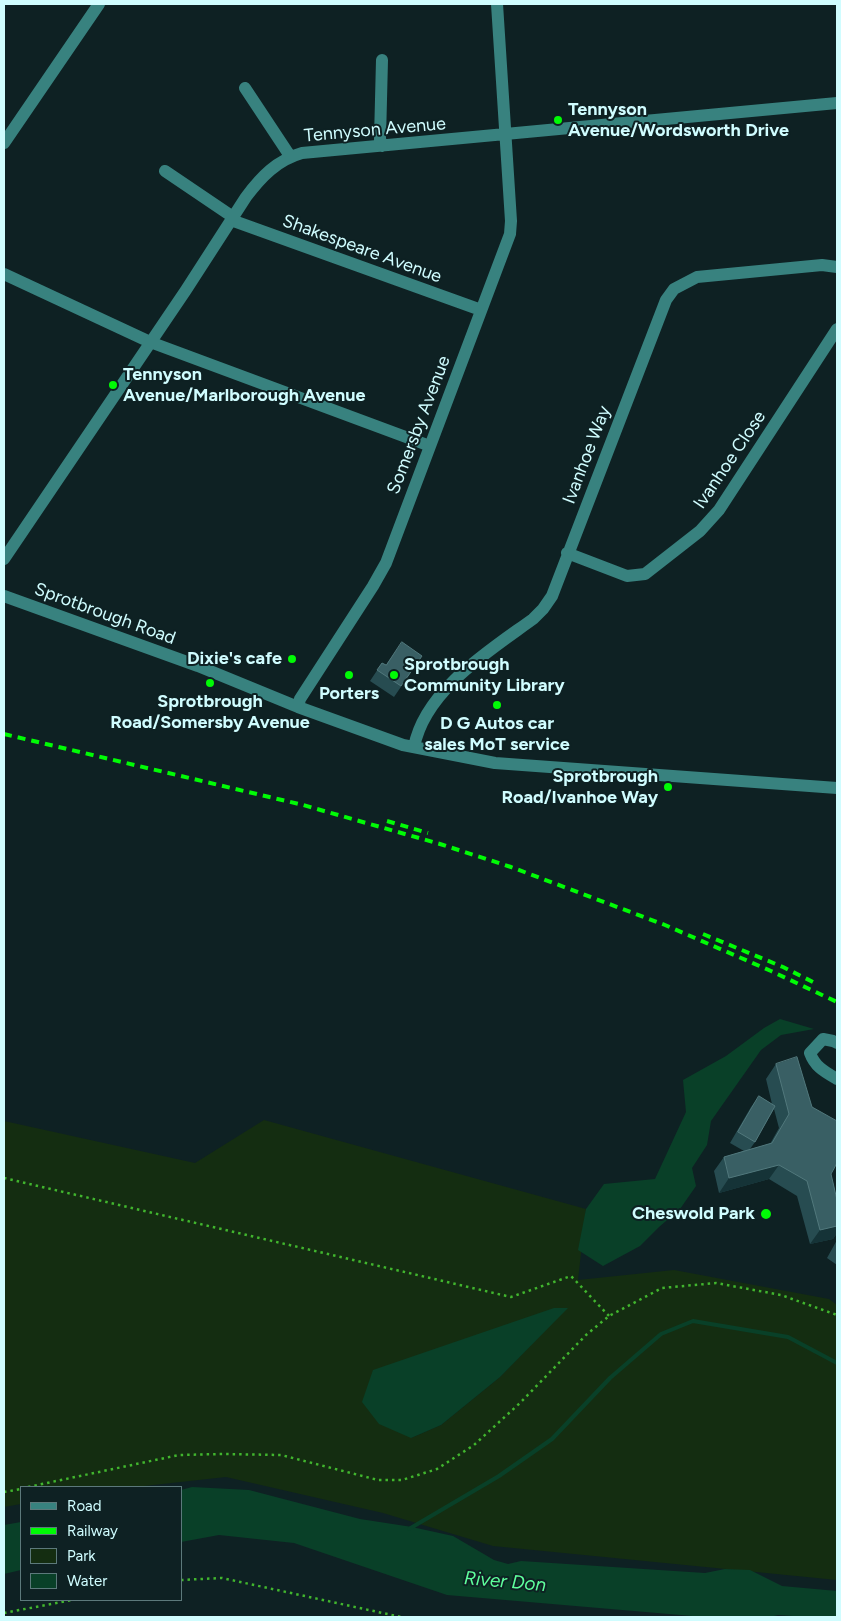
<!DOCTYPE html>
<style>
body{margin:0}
#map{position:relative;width:841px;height:1621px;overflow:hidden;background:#0e2123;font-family:Figtree,sans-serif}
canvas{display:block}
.frame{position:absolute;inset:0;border:5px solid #d0fdff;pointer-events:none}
.legend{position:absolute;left:20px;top:1486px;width:162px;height:115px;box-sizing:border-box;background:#0e2123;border:1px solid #5c797b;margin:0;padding:6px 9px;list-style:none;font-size:15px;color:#d0fdff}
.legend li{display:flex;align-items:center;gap:10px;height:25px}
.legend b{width:25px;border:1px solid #5c797b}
</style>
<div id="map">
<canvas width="841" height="1621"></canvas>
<div class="frame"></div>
<ul class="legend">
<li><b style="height:6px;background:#38827f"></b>Road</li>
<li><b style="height:6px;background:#00fb05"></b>Railway</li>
<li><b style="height:14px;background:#142d11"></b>Park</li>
<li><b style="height:14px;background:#094028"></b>Water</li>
</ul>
</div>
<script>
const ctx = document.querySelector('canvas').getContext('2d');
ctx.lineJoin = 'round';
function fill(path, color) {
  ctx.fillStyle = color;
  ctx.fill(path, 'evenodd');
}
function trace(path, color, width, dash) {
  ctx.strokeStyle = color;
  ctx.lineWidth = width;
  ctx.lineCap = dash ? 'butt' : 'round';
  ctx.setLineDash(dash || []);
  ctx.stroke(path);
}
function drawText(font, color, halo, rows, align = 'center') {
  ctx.font = font + ' Figtree,sans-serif';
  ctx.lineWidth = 4;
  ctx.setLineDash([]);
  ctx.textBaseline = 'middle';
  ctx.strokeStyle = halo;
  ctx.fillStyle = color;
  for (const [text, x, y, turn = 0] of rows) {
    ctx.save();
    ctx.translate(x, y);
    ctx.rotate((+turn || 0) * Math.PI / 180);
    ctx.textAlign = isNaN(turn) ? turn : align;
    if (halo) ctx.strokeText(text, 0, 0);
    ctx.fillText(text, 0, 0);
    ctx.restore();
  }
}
fill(new Path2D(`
 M264 1120 586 1209 578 1280 674 1270 829 1299 837 1305V1580L493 1546 383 1513 226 1477 135 1487H21V1504L4 1507V1121L195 1163ZM567 1308 500 1377 441 1425 411 1438Z`), '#142d11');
fill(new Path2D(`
 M780 1019 814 1029 781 1035 761 1050 711 1121 707 1145 692 1168 696 1186 680 1209 659 1227 640 1246 603 1266 578 1250 586 1209 604 1184 655 1179 686 1112 683 1080 726 1056 764 1028Z
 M554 1308H568L500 1377 441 1425 411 1438 379 1424 362 1402 373 1370Z
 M192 1487 249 1490 360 1519 412 1527 453 1536 494 1560 508 1564 521 1561 705 1573 725 1569 750 1570 782 1586 837 1591V1617H808L778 1615 770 1617H704L447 1595 294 1543 219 1535 181 1542V1490Z
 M21 1522V1570L4 1574V1525Z`), '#094028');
trace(new Path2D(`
 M409 1529 499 1476 552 1439 610 1378 661 1334 693 1321 788 1337 837 1363`), '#094028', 4);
trace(new Path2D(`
 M4 1178 511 1297 571 1276 609 1316
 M28 1487 179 1455 223 1454 281 1455 378 1480H402L437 1469 474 1445 520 1403 586 1335 609 1316 662 1288 716 1283 781 1295 837 1315
 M4 1492 21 1489
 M181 1580 222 1578 401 1617
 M4 1613 72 1600`), '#41b52e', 2.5, [2.5, 4]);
trace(new Path2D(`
 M245 88 290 156
 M4 143 99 4
 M382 146 380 139 382 60
 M165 171 233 217
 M231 220 481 310
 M4 274 150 342 430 446
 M567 553 627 576 645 574 700 531 719 510 837 329
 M4 559 186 290 246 197C261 177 277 160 302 153L837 103
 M4 596 198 666 298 707 403 745 495 763 837 788
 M298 707 300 699 373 586 386 563 510 234 511 221 497 4
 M414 747C425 690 489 651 533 619L543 609 552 596 666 300 674 289 697 277 822 265 837 267
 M837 1043 833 1041 823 1039 810 1053C815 1067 825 1072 837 1079`), '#38827f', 12);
trace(new Path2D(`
 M4 734 303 805 440 844 511 867 665 925 771 971 837 1002
 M387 821 428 833
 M703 934 783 967 817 984`), '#00fb05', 4, [8, 6]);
fill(new Path2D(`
 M422 656 394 697 370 681 382 663 386 665Z
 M776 1064 831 1174 837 1200V1233L833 1239 810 1244 797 1196 769 1179 719 1193 714 1171 724 1157 744 1151 730 1143 751 1107 759 1096 772 1104 766 1079ZM774 1109 779 1128 770 1144 750 1149 755 1142Z
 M837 1240V1265L827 1258Z`), '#274c51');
fill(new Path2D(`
 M779 1165 769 1179 719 1193 729 1178Z
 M837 1226V1233L833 1239 810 1244 820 1230Z`), '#153337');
const building = new Path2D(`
 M402 642 422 656 401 686 377 670 382 663 386 665Z
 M797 1057 812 1107 837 1121V1163L831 1174 837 1200V1226L820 1230 807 1181 779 1165 729 1178 724 1157 772 1143 789 1114 776 1064Z
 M759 1096 775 1106 755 1142 738 1132Z`);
fill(building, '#395f64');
trace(building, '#51787c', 1);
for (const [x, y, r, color] of [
 [558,120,5,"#00fb05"],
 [113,385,5,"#00fb05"],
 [292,659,5,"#00fb05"],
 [349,675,5,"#00fb05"],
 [394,675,5,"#00fb05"],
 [210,683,5,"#00fb05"],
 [497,705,5,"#00fb05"],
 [668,787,5,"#00fb05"],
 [766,1214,6,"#00fb05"]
]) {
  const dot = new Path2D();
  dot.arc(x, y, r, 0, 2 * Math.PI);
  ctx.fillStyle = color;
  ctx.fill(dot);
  trace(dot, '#0e2123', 2);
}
drawText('bold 18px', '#d0fdff', '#0e2123', [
 ["Tennyson",568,110],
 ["Avenue/Wordsworth Drive",568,131],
 ["Tennyson",123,375],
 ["Avenue/Marlborough Avenue",123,396],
 ["Dixie's cafe",282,659,"right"],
 ["Sprotbrough",404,665],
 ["Community Library",404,686],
 ["Porters",349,694,"center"],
 ["Sprotbrough",210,702,"center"],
 ["Road/Somersby Avenue",210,723,"center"],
 ["D G Autos car",497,724,"center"],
 ["sales MoT service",497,745,"center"],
 ["Sprotbrough",658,777,"right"],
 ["Road/Ivanhoe Way",658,798,"right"],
 ["Cheswold Park",755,1214,"right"]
], 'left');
drawText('18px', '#d0fdff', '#0e2123', [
 ["Tennyson Avenue",375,130,-5],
 ["Shakespeare Avenue",362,249,20],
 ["Somersby Avenue",419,425,-69],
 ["Ivanhoe Way",587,455,-69],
 ["Ivanhoe Close",730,460,-56],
 ["Sprotbrough Road",105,614,20]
]);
drawText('italic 19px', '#5eff9c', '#0e2123', [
 ["River Don",505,1582,5]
]);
</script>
